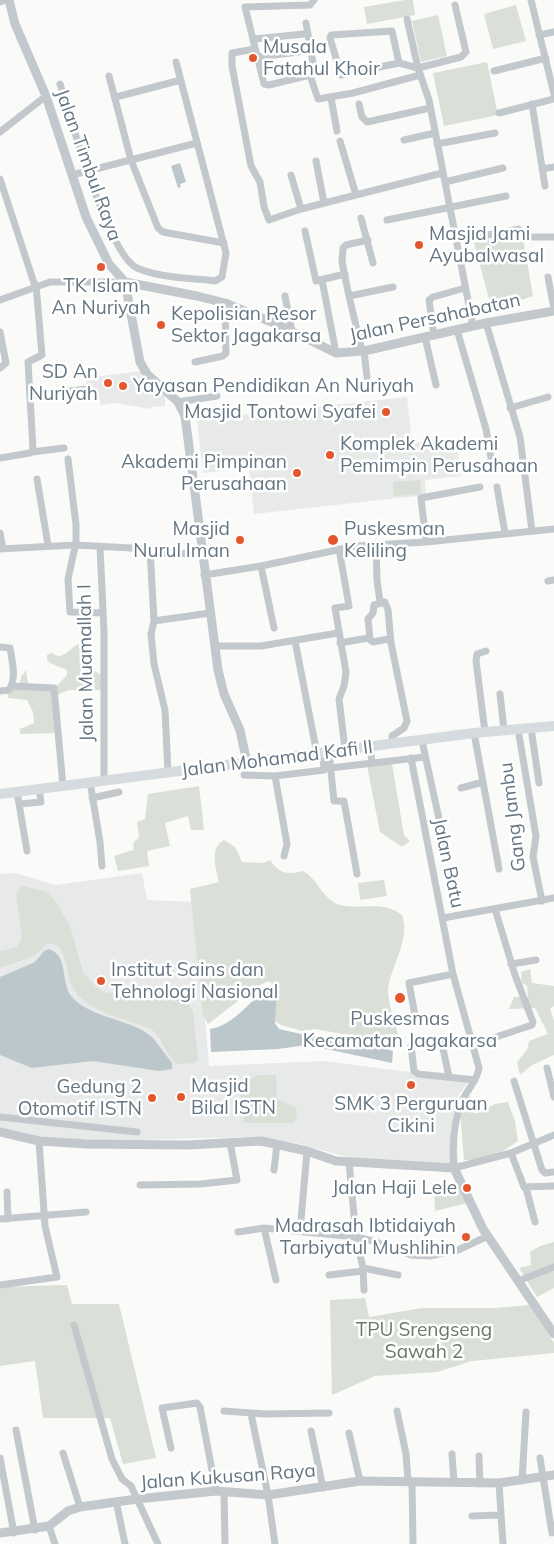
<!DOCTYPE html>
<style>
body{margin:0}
canvas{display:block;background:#fafaf8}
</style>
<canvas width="554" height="1544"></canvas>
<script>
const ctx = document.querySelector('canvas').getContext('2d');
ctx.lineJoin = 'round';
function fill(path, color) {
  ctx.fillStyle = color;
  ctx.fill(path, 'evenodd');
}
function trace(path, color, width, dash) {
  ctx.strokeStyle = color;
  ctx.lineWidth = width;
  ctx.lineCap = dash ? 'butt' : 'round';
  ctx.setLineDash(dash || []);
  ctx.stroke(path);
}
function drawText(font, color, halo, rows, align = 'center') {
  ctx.font = font + ' Mulish,sans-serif';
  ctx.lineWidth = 5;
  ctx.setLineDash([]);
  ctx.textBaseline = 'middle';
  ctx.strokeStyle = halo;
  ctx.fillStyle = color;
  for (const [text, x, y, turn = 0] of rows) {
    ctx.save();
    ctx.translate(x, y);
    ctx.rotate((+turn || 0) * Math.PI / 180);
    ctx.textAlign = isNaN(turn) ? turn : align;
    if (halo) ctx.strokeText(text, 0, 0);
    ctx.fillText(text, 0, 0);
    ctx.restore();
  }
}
fill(new Path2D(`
 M149 370 165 396V406L151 407V409L116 403 101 405 98 394H88L86 378Z
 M407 397 412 443 456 438 461 476 425 480 426 495 254 514 249 468 203 473 197 420Z
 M15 873 56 885 142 873 147 900 195 902 209 1066 324 1061 400 1071 472 1076 456 1099 458 1164 358 1160 296 1143 244 1137 53 1142 0 1127V874Z`), '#e8e9e9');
fill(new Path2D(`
 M405 0H413L415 15 367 24 364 7Z
 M516 5 526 41 493 49 484 14Z
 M438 15 447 56 421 62 412 21Z
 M487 62 498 115 444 126 433 73Z
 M522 232 533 296 492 310 474 243Z
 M420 480 421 494 394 496 393 482Z
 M78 644 87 666 101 675 103 690H69L54 696 56 733 20 734V729L34 723 33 712 27 700 8 698 7 691 19 686 21 677 26 670 28 684 52 691 67 675V670L50 663 47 659V655L52 653C63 662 69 648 78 644Z
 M391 758 404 835 410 841 402 847 380 832 366 761Z
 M199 786 204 830H191L188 816 165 823 170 846 147 851 149 866 118 871 114 856 133 850 134 842 139 837 137 822 145 819 148 794Z
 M224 840 235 847 242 862 264 863 270 860C280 874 287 875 303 871 318 879 323 900 340 905 361 910 383 900 402 915 410 937 394 962 389 983 385 1000 396 1022 399 1040L386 1042 315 1029 302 1031 281 1025 275 1021 276 986 268 981 255 988 208 1024 203 1015 190 889 219 882C216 868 209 848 224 840Z
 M384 880 387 896 360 900 358 883Z
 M22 886 47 892 56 902 70 926 83 972 96 987 106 993 161 989 183 996 193 1011 198 1059 195 1063 177 1064C165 1054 163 1038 151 1029 126 1018 85 1013 72 986 67 974 67 956 58 946L48 943 34 956 0 968V951L18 947 22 937 16 893Z
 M530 969 532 983 554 986V1006L550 1009 554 1021V1055L532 1065 520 1075 517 1062 527 1050 529 1041 548 1034 535 1008 509 1009 514 997H528L527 986 522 983 521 972Z
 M258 1075H276L277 1099 296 1108 297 1116 294 1123H245C240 1110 239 1098 243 1084Z
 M470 1096V1106L475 1114 495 1104 508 1102 515 1121 518 1141C503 1153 484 1161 464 1160L460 1112 463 1098Z
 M447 1186H462L467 1203 435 1211 434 1193 442 1192Z
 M554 1242V1288L537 1297 519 1268 531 1265 530 1252 540 1246Z
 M67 1285 72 1304H119L156 1458 123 1464 110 1418H43L35 1361 0 1366V1287Z
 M365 1298 369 1317 422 1308H495L530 1305 554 1343V1353L472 1361 437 1372 375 1376 332 1395 330 1300Z`), '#dadfd7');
fill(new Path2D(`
 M180 163 186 182 180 184 181 187 178 188 171 166Z
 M49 949C69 956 60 981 71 996 89 1017 123 1018 145 1032L153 1038 172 1063V1069L159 1071 93 1061 32 1068 0 1055V977L35 962 44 951Z
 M273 986 277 990 275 1023 279 1029 310 1036 358 1039 393 1051 392 1063 307 1045 278 1049 211 1052 210 1029C236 1025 250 998 273 986Z`), '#bbc7cb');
trace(new Path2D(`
 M531 0 554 94
 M0 2 5 0
 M407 19 418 68 461 57 466 52 455 5
 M306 23 313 63 310 75 318 99 353 93 420 75
 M539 35 554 32
 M254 39 304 34
 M255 49 232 53V66L251 166 260 182 264 207 269 220 301 209 442 173
 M258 57 299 52
 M399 63 392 31 331 35 330 38 341 75 399 63 418 68 429 100 473 326
 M494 71 546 58
 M310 75 269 85 264 84 245 7 310 5 314 0
 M109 76 131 160 158 228 163 232 224 243
 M60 84C71 118 108 255 137 268 160 278 191 278 215 281L222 277 226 253 176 62
 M116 97 181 80
 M331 98 337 131
 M359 104 362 117 367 122 430 108
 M532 104 545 186
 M499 113 554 99
 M0 132 46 96
 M404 140 435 133
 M340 141 356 195
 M437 144 495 133
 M316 161 324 203
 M542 169 554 167
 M72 175 197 143
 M291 175 301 209
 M0 179 35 286
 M445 182 503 168
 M361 218 373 263
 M387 220 506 196
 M305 231 316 281 345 274
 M477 237 519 229 528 237H554
 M548 277 554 309
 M322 280 336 353
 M285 296 292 332
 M349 296 342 262 343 248 346 245 368 240
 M0 300 50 282H125
 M486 323 520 437 532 531
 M457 330 486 429 492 464
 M0 332 6 363 0 368
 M434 335 429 300 433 297 465 288
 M425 337 436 385
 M362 351 349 296 393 287
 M364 351 367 377
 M195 362 223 356 226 353 225 303
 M30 396 86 389
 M178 402 217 396
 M510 408 548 397
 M32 452 64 448
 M0 458 30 453 33 449 28 362 42 355 36 285
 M68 459 76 525V542L68 579 70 612 103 613
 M37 479 48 545
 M497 487 505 533
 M0 533 3 549
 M426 542 421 498 480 487
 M376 544 377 580 380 602
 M100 547 104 632V780
 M0 549 75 545 150 549 167 554 202 553
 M150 549 154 621 151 634 154 664 165 710 168 772
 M339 549 349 606 335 608 346 672 344 686 339 699 345 749
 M261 566 274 628
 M204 575 261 566 356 546 426 542 554 529
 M548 581 554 580
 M154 621 210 613
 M370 639 368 619 373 613 374 605 385 602 388 610 391 643
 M295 641 317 754
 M340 643 368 638 373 642 388 639 391 643 407 721 404 728 392 736 393 744
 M215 646H261L338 633
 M0 647 10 648C12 661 17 678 9 690L0 691
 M11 686 54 688 63 786
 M500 694 504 730
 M531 728 539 783
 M518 729 536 836 533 857 542 901
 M485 732 476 661 477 654 486 651
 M474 733 499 869
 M422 741 445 846
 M370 747 372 763
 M329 752 334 801H344L357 874
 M411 758 453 974 479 1068C478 1079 468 1089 463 1099 453 1121 452 1144 454 1168L511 1153 554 1135
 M330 768 425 757
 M244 775 275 776
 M90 782 100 842 102 866
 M461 788 483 782
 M17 792 27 851
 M92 798 119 792
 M19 804 41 802 39 789
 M284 856 287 844 275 776 324 770 323 753
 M443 918 554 898
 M511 964 536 960
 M416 1021 409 983 453 974
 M441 1039 449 1077
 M472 1045 532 1025 533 1022 515 975 495 909
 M411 1046 414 1071 418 1074 475 1080
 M547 1068 554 1097
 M514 1081 542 1170 545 1173 554 1172
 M0 1117 137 1132
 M511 1153 524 1187 554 1186
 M349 1162 356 1237 363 1268 364 1290
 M274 1170 277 1144
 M140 1185 201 1184 237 1180 230 1142
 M526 1188 535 1222
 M7 1192 8 1219
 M0 1219 86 1212
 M301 1220 307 1151
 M264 1228 276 1280
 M238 1232 264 1228 356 1237 373 1241 411 1255 430 1256 458 1250 488 1236
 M363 1268 398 1275
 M329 1275 363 1271
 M518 1281 554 1267
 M0 1285 57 1277 45 1226 39 1141
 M74 1325 112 1459 122 1479 131 1486 158 1544
 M224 1411 265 1414 329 1413
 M397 1411 406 1454 408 1481
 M251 1414 268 1495 275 1544
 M16 1430 35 1530
 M311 1431 323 1488
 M349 1433 360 1481
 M171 1448 162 1408 197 1403 200 1407 216 1491
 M63 1453 80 1507
 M452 1454 454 1483
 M479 1456 480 1484
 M0 1458 14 1533
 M540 1458 552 1533
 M412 1481 413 1544
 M522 1481 526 1412
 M499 1483 503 1544
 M224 1492 225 1544
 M116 1501 125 1544
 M472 1516 501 1515
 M49 1526 55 1544`), '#c3c8cc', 7);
trace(new Path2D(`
 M9 0 15 24 46 96 86 217 109 264 125 282 140 362 147 374 178 402 185 416 218 670 224 694 240 730 247 763
 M125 282 197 296 225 303 279 325 336 353 364 351 486 323 554 311
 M0 1132 39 1141 87 1144 188 1145 261 1141 307 1151 336 1161 454 1168 483 1229 554 1334
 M0 1533 49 1526 68 1511 80 1507 137 1499 216 1491 268 1495 360 1481 499 1483 554 1475`), '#c3c8cc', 9);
trace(new Path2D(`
 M0 794 474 733 554 726`), '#d6dbdf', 10);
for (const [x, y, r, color] of [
 [253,58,5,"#e4572e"],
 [419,245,5,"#e4572e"],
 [101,267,5,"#e4572e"],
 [161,325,5,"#e4572e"],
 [108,383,5,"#e4572e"],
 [123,386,5,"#e4572e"],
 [386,412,5,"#e4572e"],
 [330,455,5,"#e4572e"],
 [297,473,5,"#e4572e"],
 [240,540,5,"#e4572e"],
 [333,540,6,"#e4572e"],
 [101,981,5,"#e4572e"],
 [400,998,6,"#e4572e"],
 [411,1085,5,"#e4572e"],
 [181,1097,5,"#e4572e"],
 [152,1098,5,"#e4572e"],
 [467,1188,5,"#e4572e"],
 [466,1237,5,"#e4572e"]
]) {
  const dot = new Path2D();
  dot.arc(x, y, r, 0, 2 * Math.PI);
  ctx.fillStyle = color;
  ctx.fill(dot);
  trace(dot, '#fff', 2);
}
drawText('19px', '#657683', '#fff', [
 ["Musala",263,47],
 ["Fatahul Khoir",263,69],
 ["Masjid Jami",429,234],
 ["Ayubalwasal",429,256],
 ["TK Islam",101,286,"center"],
 ["An Nuriyah",101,308,"center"],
 ["Kepolisian Resor",171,314],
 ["Sektor Jagakarsa",171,336],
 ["SD An",98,372,"right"],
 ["Nuriyah",98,394,"right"],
 ["Yayasan Pendidikan An Nuriyah",133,386],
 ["Masjid Tontowi Syafei",376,412,"right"],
 ["Komplek Akademi",340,444],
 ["Pemimpin Perusahaan",340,466],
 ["Akademi Pimpinan",287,462,"right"],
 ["Perusahaan",287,484,"right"],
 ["Masjid",230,529,"right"],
 ["Nurul Iman",230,551,"right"],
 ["Puskesman",344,529],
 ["Keliling",344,551],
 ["Institut Sains dan",111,970],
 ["Tehnologi Nasional",111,992],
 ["Puskesmas",400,1019,"center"],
 ["Kecamatan Jagakarsa",400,1041,"center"],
 ["Masjid",191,1086],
 ["Bilal ISTN",191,1108],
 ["Gedung 2",142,1087,"right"],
 ["Otomotif ISTN",142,1109,"right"],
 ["SMK 3 Perguruan",411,1104,"center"],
 ["Cikini",411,1126,"center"],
 ["Jalan Haji Lele",457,1188,"right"],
 ["Madrasah Ibtidaiyah",456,1226,"right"],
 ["Tarbiyatul Mushlihin",456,1248,"right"]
], 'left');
drawText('19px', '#657683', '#fff', [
 ["Jalan Timbul Raya",88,165,70],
 ["Jalan Persahabatan",435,318,-12],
 ["Jalan Muamallah I",86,663,-91],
 ["Jalan Mohamad Kafi II",277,759,-7],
 ["Gang Jambu",513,817,-97],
 ["Jalan Batu",448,863,78],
 ["Jalan Kukusan Raya",228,1477,-4]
]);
drawText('19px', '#687a64', '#fff', [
 ["TPU Srengseng",424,1330],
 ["Sawah 2",424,1352]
]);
</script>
